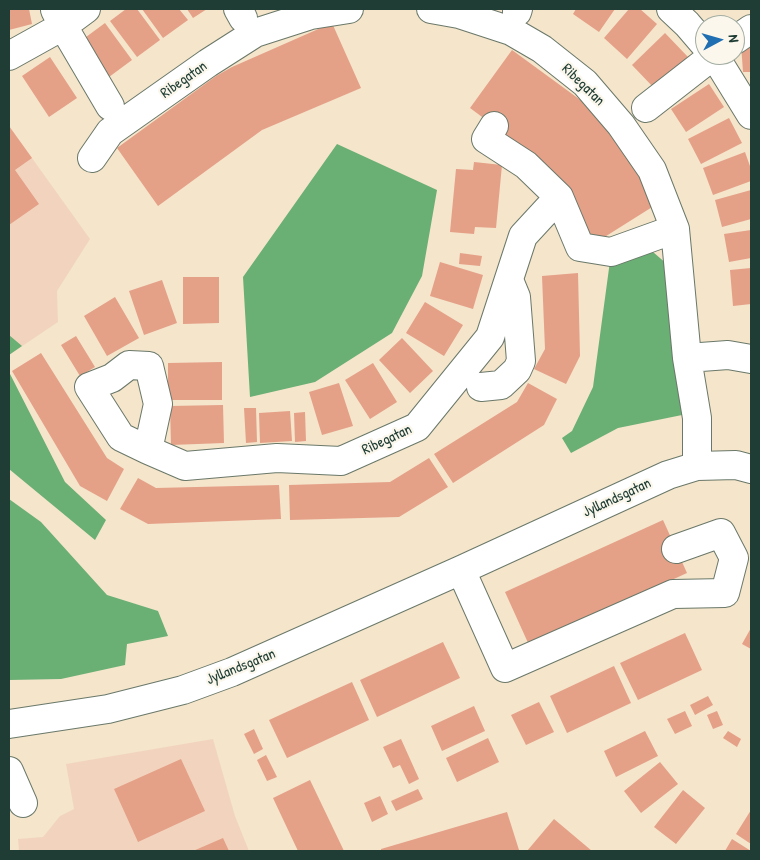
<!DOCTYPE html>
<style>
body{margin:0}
#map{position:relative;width:760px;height:860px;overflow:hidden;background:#f4e5cb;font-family:"Patrick Hand",sans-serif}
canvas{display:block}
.frame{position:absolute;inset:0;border:10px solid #1f3d34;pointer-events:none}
.north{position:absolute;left:695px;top:15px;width:50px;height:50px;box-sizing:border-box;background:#fbf7ec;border:1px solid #a3ada2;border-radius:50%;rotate:84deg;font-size:14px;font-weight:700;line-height:20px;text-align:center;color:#1f3d34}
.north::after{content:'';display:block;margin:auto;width:18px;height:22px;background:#1f6fb2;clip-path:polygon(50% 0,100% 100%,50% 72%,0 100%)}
</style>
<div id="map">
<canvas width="760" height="860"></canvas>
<div class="frame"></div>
<div class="north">N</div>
</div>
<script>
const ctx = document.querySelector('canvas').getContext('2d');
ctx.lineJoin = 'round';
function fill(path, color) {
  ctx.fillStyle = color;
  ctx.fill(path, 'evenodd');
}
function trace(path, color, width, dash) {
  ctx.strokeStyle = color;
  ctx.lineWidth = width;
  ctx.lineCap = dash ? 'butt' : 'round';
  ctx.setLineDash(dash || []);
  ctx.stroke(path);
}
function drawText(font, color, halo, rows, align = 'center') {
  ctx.font = font + ' "Patrick Hand",sans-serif';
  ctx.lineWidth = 4.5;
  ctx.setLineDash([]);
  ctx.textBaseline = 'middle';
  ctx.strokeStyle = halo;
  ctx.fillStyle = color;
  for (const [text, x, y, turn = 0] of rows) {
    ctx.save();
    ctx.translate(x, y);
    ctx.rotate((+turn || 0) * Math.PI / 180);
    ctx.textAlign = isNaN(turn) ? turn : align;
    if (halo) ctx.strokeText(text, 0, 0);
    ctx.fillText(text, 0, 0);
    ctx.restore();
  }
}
fill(new Path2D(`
 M9 126 90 239 57 291 58 322 9 355Z
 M213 739 235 816 249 851H19L18 839 43 837 60 816 74 809 66 764Z`), '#f2d4be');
fill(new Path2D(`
 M337 144 437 190 422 276 392 333 315 382 250 397 243 277Z
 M653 252 668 265 682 415 618 428 571 453 562 438 572 431 593 387 610 261Z
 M9 335 22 346 9 355Z
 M9 372 65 482 106 520 95 540 9 469Z
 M9 499 41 522 107 595 158 611 168 636 127 644 125 665 61 679 9 680Z`), '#6aaf74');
fill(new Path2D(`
 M9 9H29L32 24 9 30Z
 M126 9H137L160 40 137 57 110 21Z
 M142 9H179L188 20 163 38Z
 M187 9H207L193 18Z
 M576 9H615L599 32 573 14Z
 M629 9H640L657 24 627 59 604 38Z
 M105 23 132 60 109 77 82 40Z
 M332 23 361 88 262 130 158 206 117 148 216 76 232 67Z
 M665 33 688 57 655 89 632 65Z
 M741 44H751V72H743Z
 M512 50 590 107 606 122 657 204 595 243 547 165 470 108Z
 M50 57 77 98 49 117 22 76Z
 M709 84 724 107 686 132 671 109Z
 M729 118 742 143 701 164 688 139Z
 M9 126 32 158 15 170 39 204 9 225Z
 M745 152 751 169V181L713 195 703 168Z
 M474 162 502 165 496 228 475 227 474 234 450 232 456 169 473 170Z
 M751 190V219L722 227 715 200Z
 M751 230V258L729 262 724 234Z
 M460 253 482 256 480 266 459 264Z
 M440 262 483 275 473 309 430 296Z
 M751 268V304L733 306 730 270Z
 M578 273 580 356 566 384 534 369 545 349 542 276Z
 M183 277H219V323L183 324Z
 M162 280 177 323 144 335 129 291Z
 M115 297 139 338 107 356 84 316Z
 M425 302 463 325 444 356 406 333Z
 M76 336 95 367 80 376 61 345Z
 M402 338 433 371 410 393 379 360Z
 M41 353 107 458 124 469 107 501 80 486 12 371Z
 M222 362V400H168V363Z
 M373 363 397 402 370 419 345 380Z
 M339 383 353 426 322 435 309 392Z
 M528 383 557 399 544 425 453 483 434 454 517 402Z
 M223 405 224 443 171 445 170 406Z
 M244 408H256L257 442 246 443Z
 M290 411 292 441 260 443 259 413Z
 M305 412 306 441 295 442 294 413Z
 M429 458 448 487 399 517 290 520 289 485 390 482Z
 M138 478 156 488 279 485 281 519 148 524 120 509Z
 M663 520 687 573 529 645 505 592Z
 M751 628V649L742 644Z
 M685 633 702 670 638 700 620 663Z
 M443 642 460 678 377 717 360 680Z
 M614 666 631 703 567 733 550 696Z
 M352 682 369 720 287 758 269 720Z
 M708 696 713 705 695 715 690 705Z
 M539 702 554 732 526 745 511 715Z
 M474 706 485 731 442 751 431 726Z
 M685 711 692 726 675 734 667 719Z
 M717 711 723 725 713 729 707 715Z
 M254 729 263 749 254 754 244 734Z
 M645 731 658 756 616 777 604 751Z
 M728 731 741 739 737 747 723 738Z
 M488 738 499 762 457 782 446 758Z
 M401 739 419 779 409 784 400 765 393 768 383 747Z
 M266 755 277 777 267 781 257 760Z
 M181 759 205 811 138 842 114 789Z
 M660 762 678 784 641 813 624 791Z
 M310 780 344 851H298L273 798Z
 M418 789 423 799 396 811 391 801Z
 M683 790 705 808 676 844 654 827Z
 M380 796 388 814 372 822 364 803Z
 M751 810V844L736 834Z
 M507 812 519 850 381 851V849Z
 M554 819 592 851H527Z
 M223 838 229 851H193Z
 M732 839 751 851H725Z`), '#e5a088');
const minor = new Path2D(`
 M238 9 243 18
 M431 9 459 14 511 31 542 49 585 83 621 125 652 170 675 229 687 358 697 418V466
 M671 9 687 24 705 45
 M55 10 63 26 86 9
 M517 12 518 9
 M735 40 751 29
 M714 55 751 115
 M9 56 63 26 110 106
 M646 108 714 55
 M494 126 486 139 526 165 559 197 580 247 611 252 675 229
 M92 158 110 132 208 63 255 33 311 15 349 9
 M687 358 728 355 751 359
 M481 387 501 385 517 370 521 361 516 297 509 280
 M148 450 121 437 89 387 112 378 129 365 149 366 158 404 148 450 185 466 277 458 341 461 417 427 490 337 523 236 559 197
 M461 570 505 668 673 594 725 593 734 558 721 533 676 549
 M9 724 108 709 183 690 232 672 461 570 668 475 697 466 736 465 751 469
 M9 771 23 803`);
trace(minor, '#6a7869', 30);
trace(minor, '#fff', 28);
drawText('15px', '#1f3d34', '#fbf7ec', [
 ["Ribegatan",184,80,-35],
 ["Ribegatan",583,85,44],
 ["Ribegatan",387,440,-25],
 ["Jyllandsgatan",617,498,-25],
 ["Jyllandsgatan",241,667,-22]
]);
</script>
